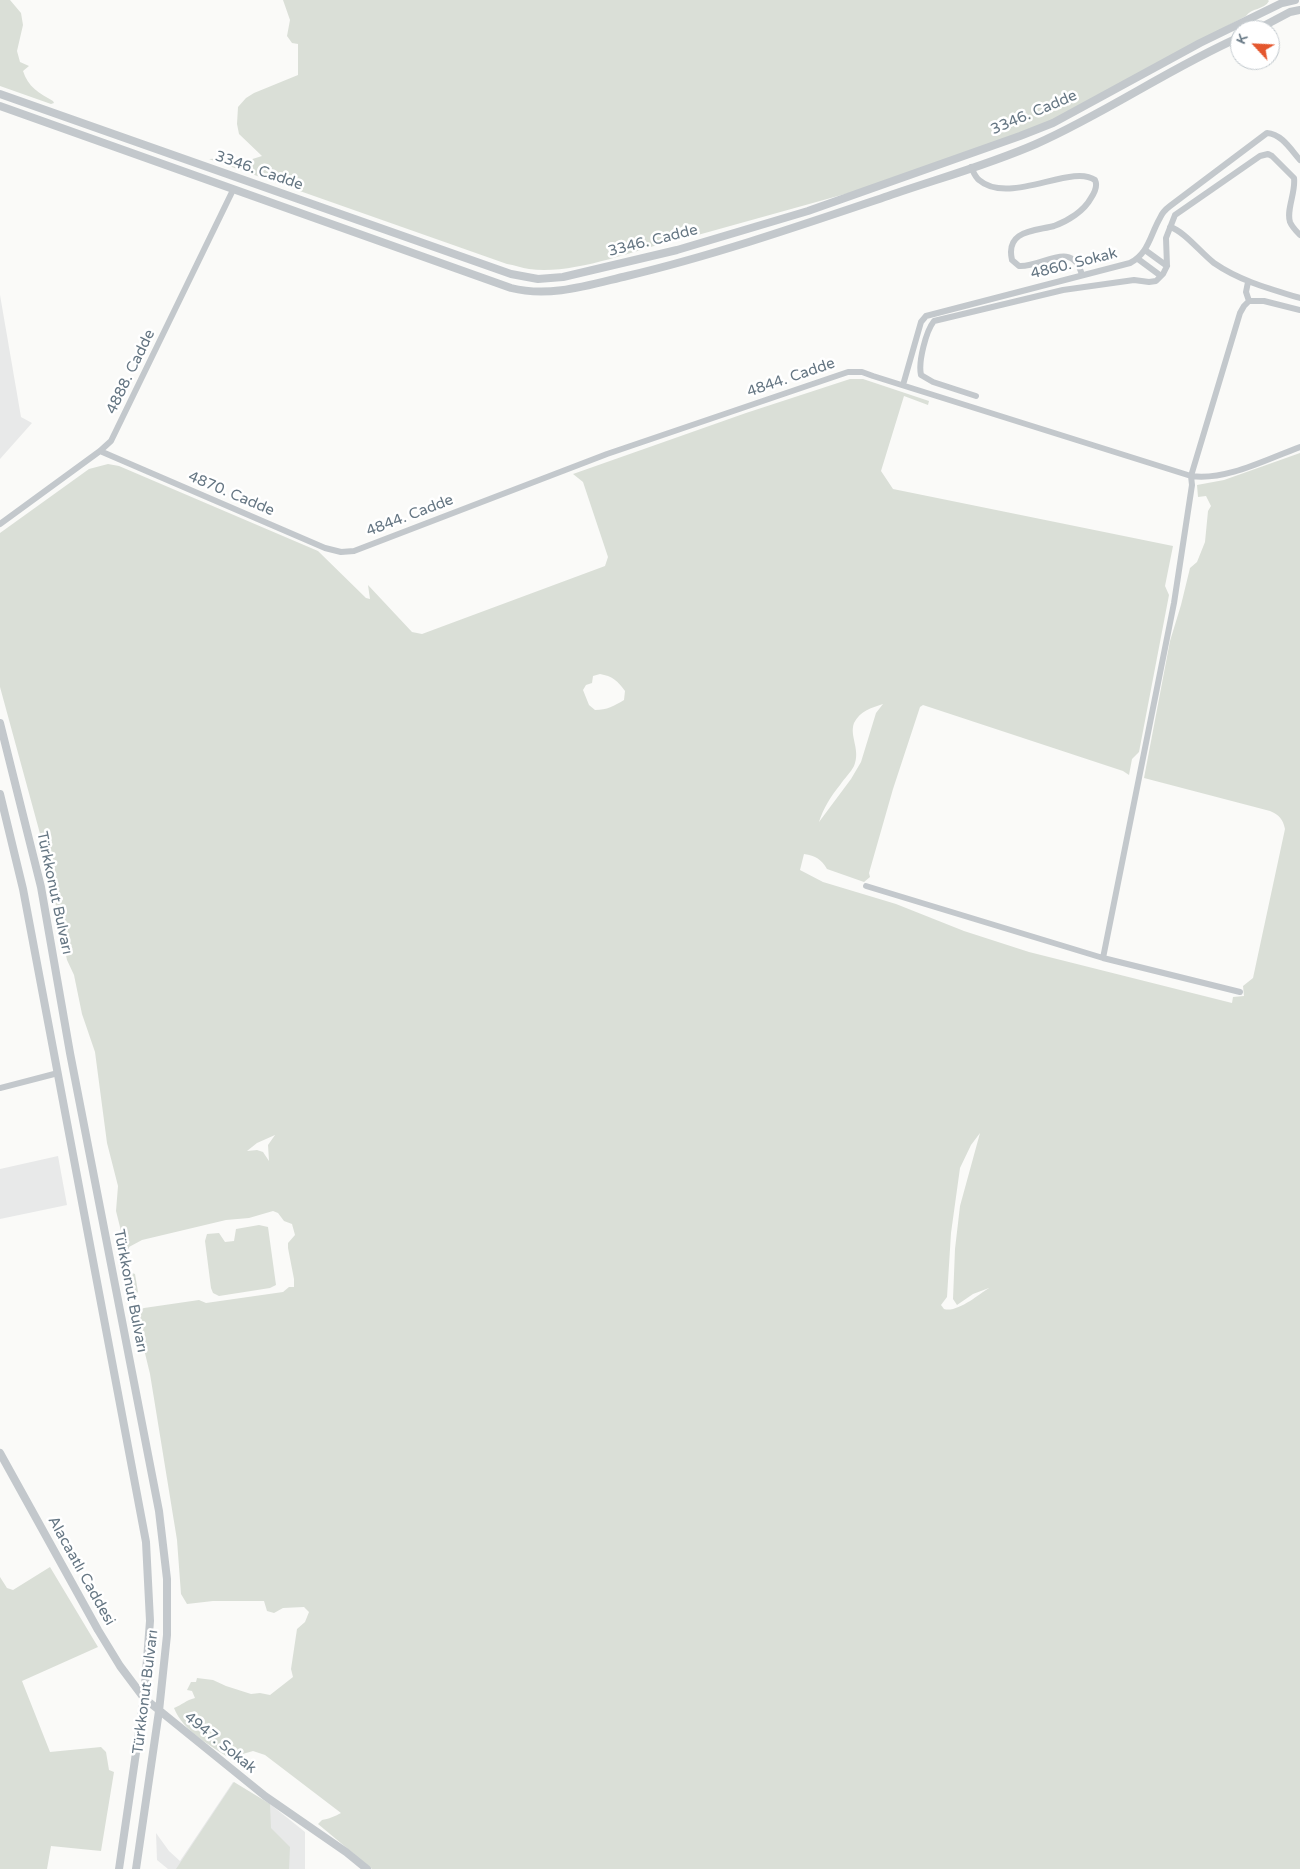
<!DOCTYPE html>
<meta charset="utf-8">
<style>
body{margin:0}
#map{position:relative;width:1300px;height:1869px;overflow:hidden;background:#fafaf8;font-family:"Varela Round",sans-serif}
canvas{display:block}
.north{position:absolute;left:1230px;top:20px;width:50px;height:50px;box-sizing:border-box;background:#fff;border:1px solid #c1c8cd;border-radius:50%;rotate:295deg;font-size:14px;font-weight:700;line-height:20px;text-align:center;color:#657683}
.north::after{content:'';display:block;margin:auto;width:18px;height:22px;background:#e4572e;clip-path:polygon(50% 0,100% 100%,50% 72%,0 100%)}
</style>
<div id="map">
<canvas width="1300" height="1869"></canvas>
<div class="north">K</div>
</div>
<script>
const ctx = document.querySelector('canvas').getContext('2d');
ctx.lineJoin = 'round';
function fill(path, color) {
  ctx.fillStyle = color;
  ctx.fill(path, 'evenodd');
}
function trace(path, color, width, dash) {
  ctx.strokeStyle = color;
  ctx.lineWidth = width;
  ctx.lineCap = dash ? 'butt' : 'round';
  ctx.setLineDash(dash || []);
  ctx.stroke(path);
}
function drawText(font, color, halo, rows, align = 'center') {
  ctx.font = font + ' "Varela Round",sans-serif';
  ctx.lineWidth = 5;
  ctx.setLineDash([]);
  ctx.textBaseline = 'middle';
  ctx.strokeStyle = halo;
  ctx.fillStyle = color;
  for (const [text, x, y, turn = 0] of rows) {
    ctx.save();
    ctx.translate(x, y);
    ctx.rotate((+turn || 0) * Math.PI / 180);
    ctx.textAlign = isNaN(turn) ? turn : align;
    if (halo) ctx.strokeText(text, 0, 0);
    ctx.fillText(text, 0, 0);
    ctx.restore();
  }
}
fill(new Path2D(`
 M0 295 21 417 32 423 0 459Z
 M58 1156 67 1205 0 1219V1169Z
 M233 1782 270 1804 305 1832V1869H168L157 1860 156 1833 169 1851 180 1861Z`), '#e8e9e9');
fill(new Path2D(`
 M0 0H10L21 13 23 25 17 51 20 62 29 66 23 71C28 87 39 93 53 101L54 103 51 104 0 86Z
 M283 0H1268L1269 1C1264 10 1251 8 1246 16L1182 50 1071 114 899 179 687 238 692 224 685 225 676 230 672 241C630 252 572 275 529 269 522 268 514 265 507 264L209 159 227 158 243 162 262 156 239 134 237 124 238 107 246 98 254 93 298 75V44L292 43 287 36 290 20Z
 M850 379H863L929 401 928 405 904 396 881 471 893 489 1173 546 1165 586 1169 595 1139 752 1132 759 1129 775 1123 771 923 705 920 707 893 789 869 873 870 877 864 882 827 869C821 859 816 856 804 854L800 870 823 882 896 904 964 931 1029 952 1232 1003 1233 997 1244 996 1243 986 1253 978 1285 829C1283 819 1279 815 1270 811L1144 778 1170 641 1181 605 1190 568 1197 562 1205 542 1208 511 1211 506 1206 496 1198 497 1197 485 1224 480 1300 453V1869H372L318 1824 322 1820C328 1819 336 1816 341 1813L265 1755 253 1751 229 1758C210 1745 183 1731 174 1708 182 1705 186 1700 195 1698L192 1691 187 1690 191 1682H196L197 1678 213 1680 226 1686 251 1694 260 1693 270 1695 293 1677 291 1669 297 1629 305 1622 309 1612 304 1607 283 1608 274 1613 267 1611 264 1601H213L187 1604 181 1594 177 1540 150 1374 143 1345 134 1314 136 1311 144 1308 199 1300 206 1303 283 1292 289 1287H294V1279L288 1248V1243L295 1235 292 1224 284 1221 278 1213 273 1211 249 1218 226 1220 142 1240 129 1247 127 1253 121 1250 119 1240 122 1235 116 1211 118 1186 107 1143 95 1052 82 1014 74 975 67 960 45 852 0 687V533L89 469 108 464 119 466 318 551 366 598 370 599 368 585 412 632 422 634 605 566 608 557 583 482 573 474 746 413ZM600 674C612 676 618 681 625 691L624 700C614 706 607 710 595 710L589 705 583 690 586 685 592 683 593 676ZM883 704 876 713 861 762 851 779 819 822C823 809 831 796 840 785 844 779 851 772 854 766 861 750 849 736 854 723 860 711 871 708 883 704ZM980 1133 960 1206 955 1249 953 1299 957 1305 973 1294 989 1288C978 1295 957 1313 944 1309L941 1305 947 1297 951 1233 960 1168 971 1145ZM275 1135 268 1145 269 1161 263 1152 257 1150 247 1151 257 1143Z
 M259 1225 268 1227 276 1285 270 1288 219 1296 213 1293 211 1288 205 1241 207 1234 219 1233 225 1242 234 1241 236 1229Z
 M123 1270 135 1274 138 1292 129 1298Z
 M50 1567 98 1647 22 1681 50 1752 101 1747 106 1752 109 1770 114 1772 101 1851 51 1846 47 1869H0V1577L7 1588 13 1590Z
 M234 1782 270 1804 271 1828 290 1847 289 1869H176Z`), '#dadfd7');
trace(new Path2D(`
 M971 167C973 171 975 177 979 180 1009 206 1072 163 1095 180 1098 186 1095 192 1091 198 1084 211 1068 221 1054 226 1035 231 1005 230 1012 260L1019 266C1042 268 1072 238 1082 275
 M1170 227C1184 231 1201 253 1214 263 1240 281 1270 289 1300 298
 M1145 250 1167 266
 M1138 259 1161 276
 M1249 301H1264L1300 310
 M903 385 921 322 926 316 1130 263C1149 253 1150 235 1160 218 1162 213 1166 209 1170 206L1267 133C1282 134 1291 150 1300 160
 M976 396 933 382 921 375C918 362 926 331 934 321L1063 290 1134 280 1149 282 1156 281 1163 274 1167 266 1166 238 1175 215 1260 156 1268 154 1272 156 1294 178C1296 192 1286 210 1290 222 1292 227 1297 232 1300 235
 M100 451 325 548 341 552 354 551 607 454 848 372H862L873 376 1191 476C1226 481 1267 459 1300 447
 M0 524 100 451 111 441 233 190
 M866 886 1103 958 1240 992
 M1103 958 1174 603 1192 485 1191 476 1240 313 1244 306 1249 301 1246 292 1248 282
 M0 1088 58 1073`), '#c3c8cc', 6);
trace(new Path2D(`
 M1256 30 1290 12 1300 10
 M0 94 511 274 538 279 563 277 677 250 808 211 1020 136 1053 123 1200 43 1282 3 1295 0
 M0 106 511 288C550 298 589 285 627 276 715 255 802 225 888 196 937 179 988 165 1036 144 1106 113 1170 68 1240 37
 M0 723 41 887 70 1053 159 1511 167 1579V1635L159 1711 136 1869
 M0 794 23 889 146 1542 150 1621 144 1698 119 1869
 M0 1453 98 1630 120 1666 144 1698 265 1796 346 1852 367 1869`), '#c3c8cc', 8);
drawText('15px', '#657683', '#fff', [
 ["3346. Cadde",1034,113,-23],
 ["3346. Cadde",259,171,19],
 ["3346. Cadde",653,241,-14],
 ["4860. Sokak",1074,264,-14],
 ["4888. Cadde",131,372,-64],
 ["4844. Cadde",791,378,-19],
 ["4870. Cadde",231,494,23],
 ["4844. Cadde",410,516,-21],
 ["Türkkonut Bulvarı",54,893,78],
 ["Türkkonut Bulvarı",130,1291,79],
 ["Alacaatlı Caddesi",81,1571,61],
 ["Türkkonut Bulvarı",146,1692,-83],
 ["4947. Sokak",220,1743,39]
]);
</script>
